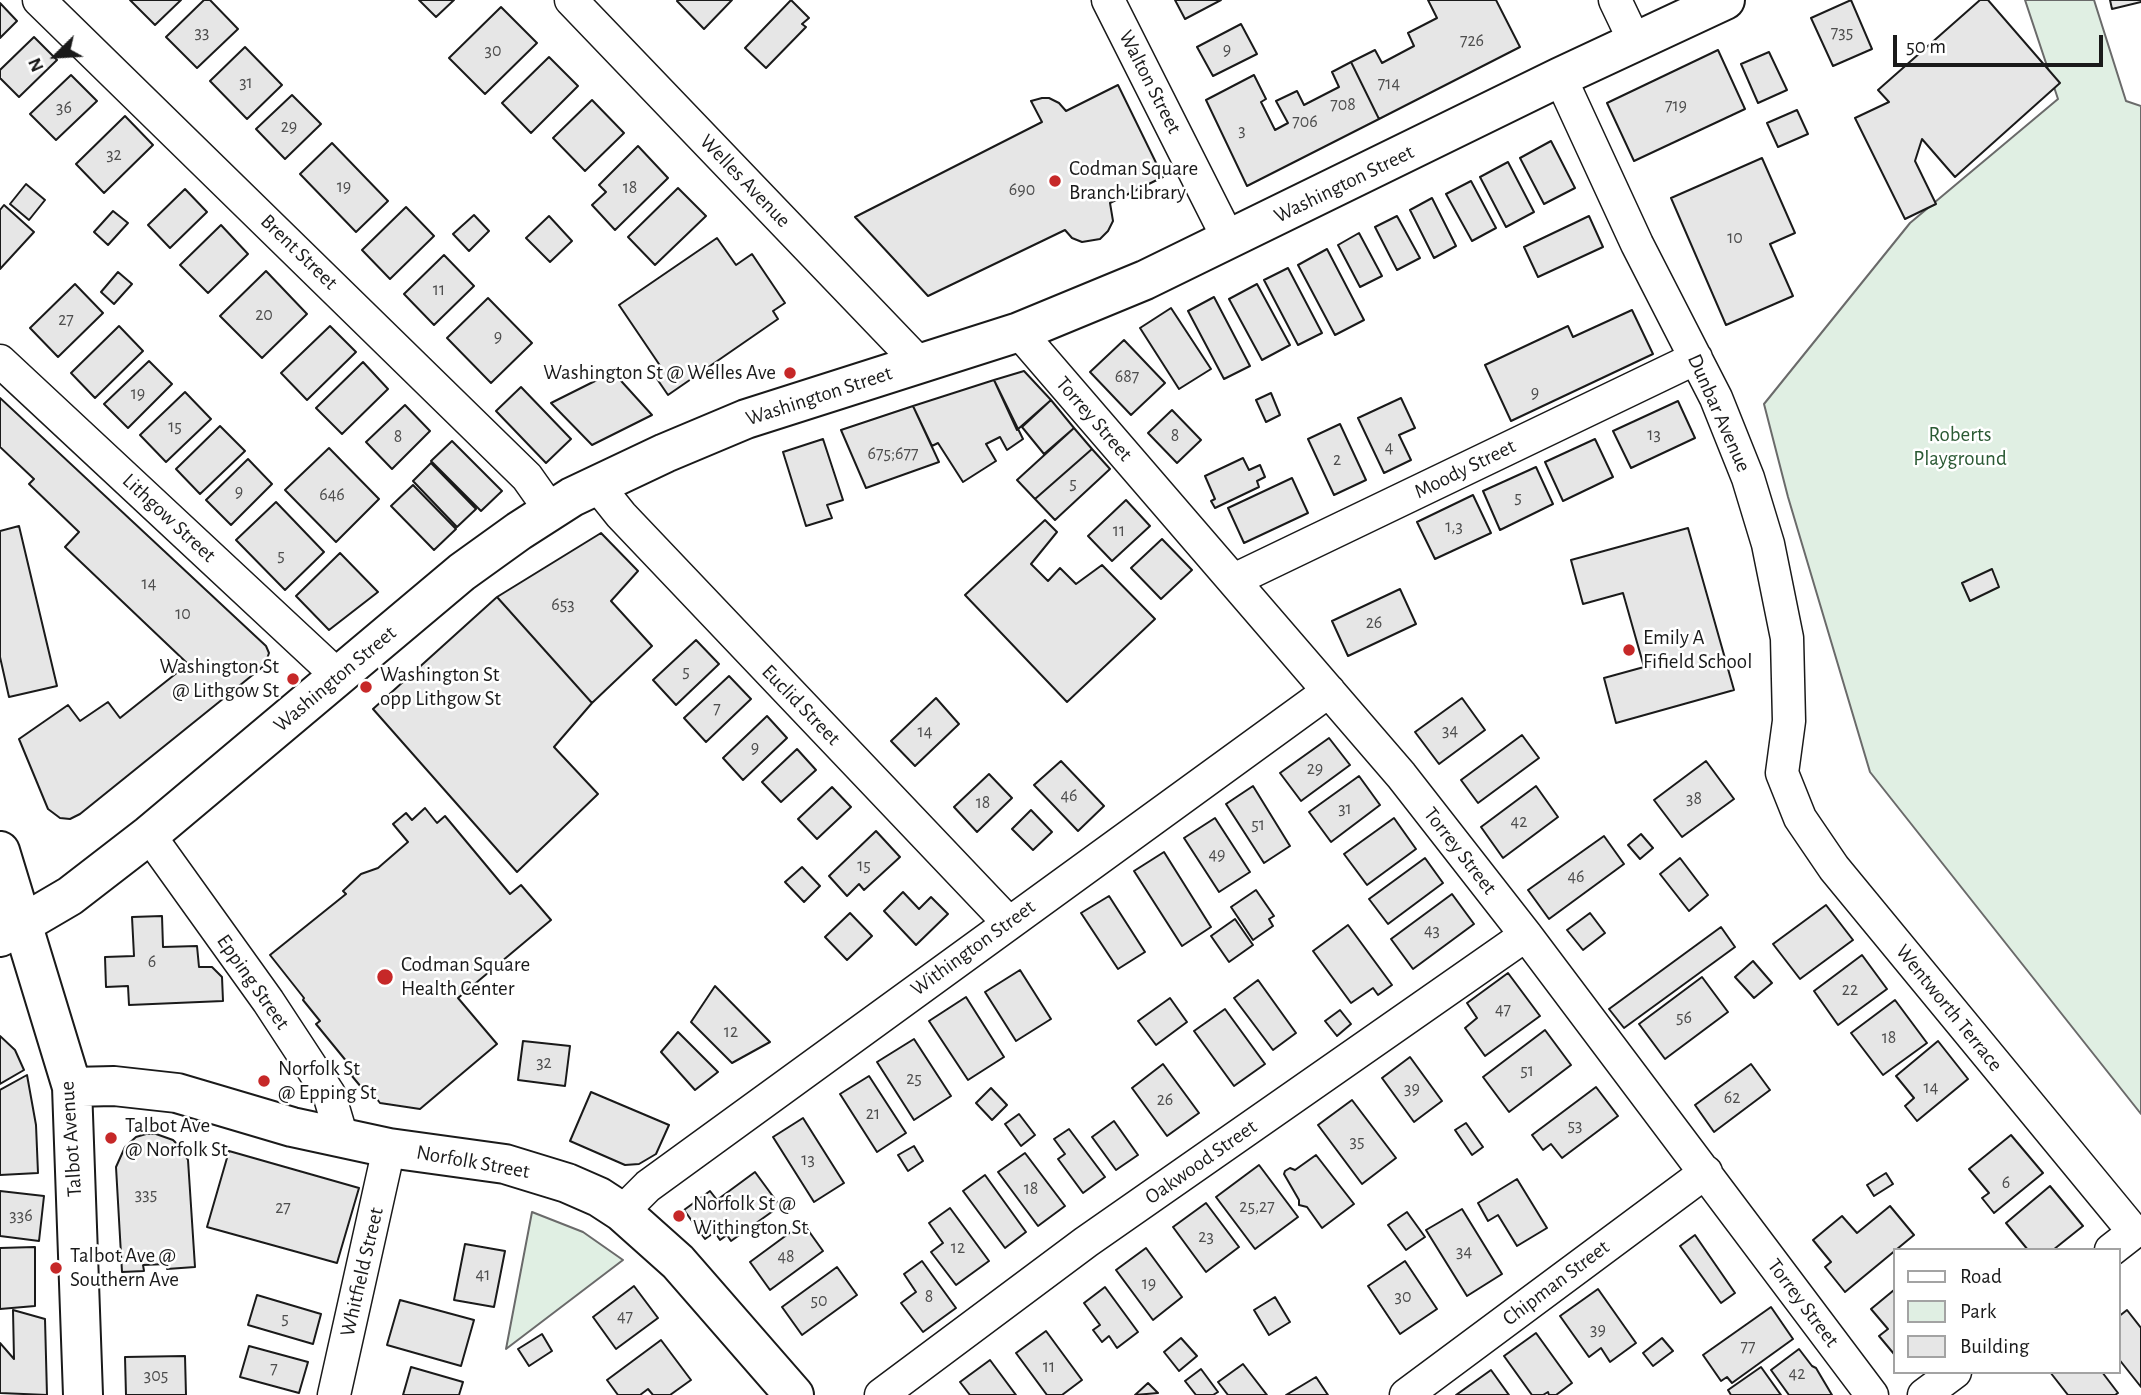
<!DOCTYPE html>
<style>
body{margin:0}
#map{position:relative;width:2141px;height:1395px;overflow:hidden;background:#fff;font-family:"Alegreya Sans",sans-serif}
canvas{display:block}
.legend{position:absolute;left:1893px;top:1248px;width:228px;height:126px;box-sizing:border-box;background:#fff;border:2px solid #a3a3a3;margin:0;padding:9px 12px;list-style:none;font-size:21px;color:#1a1a1a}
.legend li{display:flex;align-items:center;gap:14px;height:35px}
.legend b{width:35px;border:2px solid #a3a3a3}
.north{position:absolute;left:21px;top:21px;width:70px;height:70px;-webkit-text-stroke:5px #fff;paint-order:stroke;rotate:246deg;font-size:19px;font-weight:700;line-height:28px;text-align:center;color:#1a1a1a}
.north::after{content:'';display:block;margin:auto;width:24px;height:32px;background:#1a1a1a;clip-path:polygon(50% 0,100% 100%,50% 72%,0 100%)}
.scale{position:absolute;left:1893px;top:35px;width:210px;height:32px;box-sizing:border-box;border:4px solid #1a1a1a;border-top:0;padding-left:9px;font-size:21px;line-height:24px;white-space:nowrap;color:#1a1a1a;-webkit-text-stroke:5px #fff;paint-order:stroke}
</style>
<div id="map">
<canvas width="2141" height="1395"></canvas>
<ul class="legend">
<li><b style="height:9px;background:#fff"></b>Road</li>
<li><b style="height:19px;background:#e0efe3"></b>Park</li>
<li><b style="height:19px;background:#e6e6e6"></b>Building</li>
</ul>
<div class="north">N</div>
<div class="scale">50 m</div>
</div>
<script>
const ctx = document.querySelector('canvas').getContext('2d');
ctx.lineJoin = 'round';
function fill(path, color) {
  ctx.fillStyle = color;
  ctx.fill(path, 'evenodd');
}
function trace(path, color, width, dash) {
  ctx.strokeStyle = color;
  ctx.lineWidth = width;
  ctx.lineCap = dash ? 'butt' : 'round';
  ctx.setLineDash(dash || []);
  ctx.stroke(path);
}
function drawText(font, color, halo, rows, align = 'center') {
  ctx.font = font + ' "Alegreya Sans",sans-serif';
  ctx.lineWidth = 5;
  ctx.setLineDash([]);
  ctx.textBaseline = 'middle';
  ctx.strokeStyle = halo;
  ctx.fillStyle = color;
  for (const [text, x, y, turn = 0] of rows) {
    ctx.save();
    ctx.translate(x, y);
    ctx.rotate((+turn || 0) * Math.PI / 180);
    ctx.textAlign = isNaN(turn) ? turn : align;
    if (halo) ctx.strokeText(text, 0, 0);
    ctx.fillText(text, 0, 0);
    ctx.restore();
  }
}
const green = new Path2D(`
 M2025 0H2094L2126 101 2141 106V1114L1870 772 1788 497 1764 404 1910 223 2058 99Z
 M532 1212 583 1232 623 1260 506 1349Z`);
fill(green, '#e0efe3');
trace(green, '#6a6a6a', 2);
const building = new Path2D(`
 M130 0H181L155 25Z
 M204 0H210L238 29 197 68 166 37Z
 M419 0H454L436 17Z
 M678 0H732L704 29 677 1Z
 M791 0 809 18 802 24 806 27 766 68 745 48Z
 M1175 0H1221L1185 19Z
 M1428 0H1496L1520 47 1379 119 1351 62 1375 50 1382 63 1414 46 1408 33 1437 18Z
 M1851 0 1872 49 1833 66 1811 18Z
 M1980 0H1988L2060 83 1955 177 1922 139 1915 161 1936 204 1905 219 1855 118 1889 102 1878 90Z
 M2110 0H2141V2L2112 9Z
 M0 3 17 21 0 38Z
 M501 7 537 43 485 94 449 58Z
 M1241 24 1257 54 1213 76 1197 47Z
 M34 37 57 60 19 97 0 78V70Z
 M245 47 282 85 247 119 210 81Z
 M1718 50 1745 109 1634 161 1607 103Z
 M1769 52 1787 90 1758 103 1741 64Z
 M549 57 578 86 531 133 502 103Z
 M1351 62 1379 119 1247 186 1206 100 1254 75 1266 99 1261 102 1275 130 1288 123 1276 101 1297 91 1304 105 1339 87 1332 72Z
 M71 75 97 101 56 140 30 114Z
 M1118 85 1163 177 1110 203 1113 221 1108 231 1100 239 1082 242 1072 238 1065 230 928 296 855 217 1042 122 1031 101 1042 98H1049L1059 103 1066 111Z
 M292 95 321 124 285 159 256 129Z
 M592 100 624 133 585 171 553 138Z
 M1797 110 1808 134 1778 147 1767 123Z
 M125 116 153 145 104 193 76 164Z
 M1551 141 1575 188 1544 204 1520 158Z
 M332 143 388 201 356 232 300 174Z
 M638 146 668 178 615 230 592 205 606 192 599 185Z
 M1762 158 1795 233 1770 244 1793 296 1726 325 1671 198Z
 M1508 162 1534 212 1506 227 1480 177Z
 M1471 181 1496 228 1472 241 1446 194Z
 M26 184 45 200 29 220 10 204Z
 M678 188 706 216 655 265 628 237Z
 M185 189 207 212 170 248 148 225Z
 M1432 198 1456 246 1434 258 1410 210Z
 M4 205 34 232 0 269V210Z
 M406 207 434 236 390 279 362 250Z
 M113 211 128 223 108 245 94 232Z
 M474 215 489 231 469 251 453 234Z
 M549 216 572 241 550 262 526 238Z
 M1397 216 1420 258 1397 270 1375 227Z
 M1589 216 1603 247 1538 277 1524 247Z
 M221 225 248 254 208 293 180 265Z
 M1359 233 1382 276 1360 287 1338 245Z
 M717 238 736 265 752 254 785 303 773 311 778 319 668 395 655 376 663 370 619 305Z
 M1327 249 1364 320 1335 335 1298 265Z
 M444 255 474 286 434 325 404 294Z
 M1288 268 1322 333 1298 345 1264 280Z
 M266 271 307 314 262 358 220 316Z
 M118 272 132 284 114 304 101 292Z
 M75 284 103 313 58 357 30 328Z
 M1257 284 1290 345 1262 360 1229 299Z
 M1214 297 1250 366 1224 379 1188 311Z
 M488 298 532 343 491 383 447 338Z
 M1171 308 1211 369 1179 389 1140 328Z
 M1632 310 1653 354 1511 421 1485 365 1568 326 1573 337Z
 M119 326 143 351 95 398 71 373Z
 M330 326 356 352 307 400 281 373Z
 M1124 340 1165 383 1131 415 1090 372Z
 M149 361 172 384 128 428 104 404Z
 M363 362 388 389 342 434 316 408Z
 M1024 371 1051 400 1017 430 994 380Z
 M613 372 652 415 592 445 551 403Z
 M994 380 1023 439 1007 450 1000 437 986 444 996 461 963 482 938 443 932 446 913 406Z
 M521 387 571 439 546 463 496 411Z
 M185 392 211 419 166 462 140 435Z
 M1271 393 1280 415 1266 422 1256 400Z
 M0 398 266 646 269 653 265 665 80 814 70 819 60 818 48 809 19 739 68 705 80 721 108 702 120 718 188 664 65 547 79 532 29 484 34 479 0 447Z
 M1401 398 1415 428 1399 435 1411 460 1384 473 1358 418Z
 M1051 400 1074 428 1044 454 1022 427Z
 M1678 401 1695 438 1631 468 1613 431Z
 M405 405 430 431 392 469 366 442Z
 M913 406 939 462 866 488 841 430Z
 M1172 410 1201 440 1177 463 1148 433Z
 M1340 424 1366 480 1334 495 1308 439Z
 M220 426 245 451 200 494 176 469Z
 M1074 428 1092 449 1035 499 1017 480Z
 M823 439 843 500 827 505 832 518 806 526 783 452Z
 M1595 439 1613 477 1563 501 1545 462Z
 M452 441 502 491 481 511 431 461Z
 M329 448 379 499 336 542 285 490Z
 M1092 449 1110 469 1055 520 1035 499Z
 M1243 458 1249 470 1260 465 1265 477 1257 481 1259 487 1215 508 1211 501 1215 499 1205 476Z
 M248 459 272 484 231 525 206 500Z
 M431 463 476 509 457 527 413 481Z
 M1536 467 1553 504 1500 530 1483 491Z
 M1292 478 1308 513 1244 543 1228 508Z
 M413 485 456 529 434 550 391 506Z
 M1473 495 1491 533 1435 559 1417 522Z
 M1126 500 1150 526 1112 561 1088 536Z
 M276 502 324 552 285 590 236 540Z
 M1045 520 1057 532 1031 564 1048 581 1060 568 1076 584 1102 565 1155 619 1067 702 965 595Z
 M19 526 57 686 9 697 0 657V531Z
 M1688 528 1734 690 1616 723 1604 678 1644 667 1623 593 1583 604 1571 560Z
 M601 533 638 571 611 601 652 646 592 703 497 597Z
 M1162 539 1192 570 1161 599 1131 568Z
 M340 553 378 592 329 630 296 596Z
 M1992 569 1999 587 1970 601 1962 583Z
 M1400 589 1416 624 1348 656 1332 621Z
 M497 597 592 703 554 747 598 794 517 872 373 709Z
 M696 640 719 664 676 705 653 680Z
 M729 676 751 699 706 742 684 718Z
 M936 698 959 724 915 766 891 741Z
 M1462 698 1485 730 1439 764 1415 732Z
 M767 716 787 738 743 780 723 758Z
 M1522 735 1539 758 1478 803 1461 780Z
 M1329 738 1350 765 1301 801 1280 773Z
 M797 749 816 770 781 802 762 782Z
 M1061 761 1104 806 1078 831 1034 785Z
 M1706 761 1734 799 1682 837 1654 800Z
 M989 774 1012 798 977 832 954 807Z
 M1359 776 1380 805 1331 842 1309 812Z
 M1253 786 1290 846 1264 863 1226 804Z
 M1536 786 1558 817 1503 858 1481 827Z
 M832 787 851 807 817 839 798 819Z
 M425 808 437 823 445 816 510 894 521 885 551 920 458 998 497 1044 420 1109 380 1103 370 1090 366 1093 352 1076 356 1073 316 1024 320 1021 303 1000 304 998 270 955 346 894 343 891 361 874 378 868 408 842 393 824 406 813 412 820Z
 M1031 810 1052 832 1033 850 1012 829Z
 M1215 818 1250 872 1219 892 1184 838Z
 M1394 818 1416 849 1367 885 1344 854Z
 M876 831 900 857 864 890 859 884 847 896 829 876Z
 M1641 834 1653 848 1640 859 1628 845Z
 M1604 836 1624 864 1549 919 1528 890Z
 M1164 852 1211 927 1182 946 1134 871Z
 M1425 858 1443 883 1388 924 1369 899Z
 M1680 858 1708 895 1689 911 1660 874Z
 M802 867 820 886 804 902 785 882Z
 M1256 890 1274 916 1269 919 1273 926 1253 940 1231 907Z
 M903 892 919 909 931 897 948 914 916 945 884 911Z
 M1452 894 1474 924 1413 969 1391 939Z
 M1109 896 1145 952 1118 969 1081 913Z
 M1826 905 1853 940 1800 979 1773 944Z
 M850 913 872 936 847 960 825 937Z
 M1590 913 1605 933 1583 950 1567 930Z
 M162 916 163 947 197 946 199 967H212L222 977 223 1001 129 1005 128 986 106 987 105 957 134 956 132 917Z
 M1235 919 1253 945 1229 962 1211 936Z
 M1348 925 1392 985 1378 995 1373 988 1351 1003 1313 951Z
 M1721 927 1735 947 1624 1028 1609 1009Z
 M1862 955 1887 989 1838 1025 1814 991Z
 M1753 961 1772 983 1754 998 1735 977Z
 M1020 970 1051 1019 1016 1041 985 992Z
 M1508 973 1540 1016 1485 1056 1465 1028 1477 1018 1467 1003Z
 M1702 977 1728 1012 1665 1059 1639 1024Z
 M1258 980 1296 1033 1273 1050 1234 998Z
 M715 986 770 1042 732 1063 691 1022Z
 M966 997 1004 1057 968 1080 929 1021Z
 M1170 998 1187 1022 1156 1045 1138 1021Z
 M1895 1000 1927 1043 1883 1075 1851 1033Z
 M1225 1009 1265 1064 1234 1086 1194 1031Z
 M1340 1010 1351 1024 1337 1036 1325 1021Z
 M1545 1030 1571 1065 1509 1112 1483 1077Z
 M678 1032 718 1072 695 1090 661 1052Z
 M0 1036 15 1050 24 1070 0 1084Z
 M914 1039 951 1096 914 1120 877 1062Z
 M523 1041 570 1046 565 1086 518 1080Z
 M1938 1041 1968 1079 1917 1121 1905 1106 1914 1098 1896 1076Z
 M1410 1057 1442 1101 1414 1122 1382 1078Z
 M1163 1064 1199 1113 1167 1136 1132 1088Z
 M1751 1064 1770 1090 1714 1132 1695 1105Z
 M27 1075 36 1125 38 1173 0 1175V1090Z
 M869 1076 906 1133 877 1152 840 1094Z
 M1596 1087 1618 1116 1562 1158 1551 1144 1543 1150 1532 1135Z
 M991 1088 1007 1105 992 1120 976 1103Z
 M591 1092 669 1125 656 1154 639 1164 625 1165 570 1141Z
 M1352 1100 1396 1158 1362 1184 1318 1125Z
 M1019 1114 1035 1135 1021 1146 1005 1124Z
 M803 1118 844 1183 814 1202 773 1137Z
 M1114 1121 1138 1155 1116 1170 1092 1137Z
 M1466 1123 1483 1147 1472 1155 1455 1130Z
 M1069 1129 1105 1177 1083 1193 1058 1159 1065 1154 1054 1139Z
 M146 1134H156L173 1140 182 1149 188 1160 195 1267 167 1269V1264L143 1265 144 1271 122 1272 116 1167 125 1147 136 1137Z
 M2011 1135 2043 1173 1994 1213 1982 1198 1989 1193 1969 1169Z
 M914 1146 923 1161 908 1171 898 1155Z
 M229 1151 359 1188 337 1263 207 1227Z
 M1025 1153 1065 1206 1038 1226 998 1172Z
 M1316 1155 1354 1204 1322 1228 1307 1207 1299 1205V1200L1284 1174 1285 1171 1290 1168 1295 1170Z
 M1259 1165 1298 1217 1255 1249 1216 1197Z
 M755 1172 780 1206 731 1241 727 1235 720 1240 715 1232 705 1239 684 1210 710 1191 717 1200Z
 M1886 1173 1893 1184 1874 1196 1867 1185Z
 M985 1175 1026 1232 1005 1248 963 1191Z
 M1517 1179 1547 1228 1517 1246 1498 1215 1488 1221 1478 1203Z
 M2050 1186 2083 1226 2053 1250H2028L2006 1223Z
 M0 1191 44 1196 39 1241 0 1236Z
 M1206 1203 1239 1247 1206 1272 1173 1227Z
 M1890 1206 1914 1235 1845 1292 1825 1267 1831 1262 1813 1240 1842 1216 1857 1233Z
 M950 1208 989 1261 956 1285 931 1252 943 1243 929 1223Z
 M1462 1209 1502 1274 1467 1296 1426 1230Z
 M1407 1212 1425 1237 1406 1250 1388 1225Z
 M803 1223 823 1251 770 1290 750 1262Z
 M1695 1235 1735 1293 1721 1303 1680 1246Z
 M465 1244 505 1251 494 1307 454 1300Z
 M35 1247V1306L0 1309V1248Z
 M1146 1248 1182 1297 1153 1320 1116 1270Z
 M922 1261 956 1308 923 1332 901 1303 916 1292 904 1274Z
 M1405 1261 1437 1309 1400 1334 1368 1286Z
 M837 1267 857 1295 802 1335 782 1307Z
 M634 1286 658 1318 616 1349 593 1317Z
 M1105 1287 1138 1332 1117 1348 1109 1336 1102 1342 1093 1330 1100 1325 1084 1303Z
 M1598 1289 1636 1343 1610 1362 1601 1348 1589 1357 1560 1316Z
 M1894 1290V1354L1879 1336 1888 1329 1871 1309Z
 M257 1295 321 1314 313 1344 248 1325Z
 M1275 1297 1290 1322 1269 1335 1254 1310Z
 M400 1300 474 1320 461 1366 387 1345Z
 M1771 1307 1793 1339 1732 1383 1727 1377 1721 1381 1703 1355Z
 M13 1310 45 1319 47 1395 0 1393V1343L14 1359Z
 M2127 1310 2141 1328V1387L2118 1358V1317Z
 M1046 1331 1082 1380 1062 1395H1047L1016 1353Z
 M1536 1333 1572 1383 1556 1395H1549L1548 1392 1543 1395H1532L1504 1356Z
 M542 1334 552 1351 529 1366 518 1349Z
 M1181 1338 1197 1356 1179 1371 1164 1352Z
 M1662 1338 1673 1351 1653 1366 1643 1353Z
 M661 1340 691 1380 670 1395H653L648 1389 640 1395H618L607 1380Z
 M249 1346 308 1362 299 1393 240 1377Z
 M1799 1349 1812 1366 1816 1368 1832 1395H1789L1771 1370Z
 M185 1356 186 1395H126L125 1357Z
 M990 1360 1016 1395H970L960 1382Z
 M1243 1364 1267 1395H1228L1218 1382Z
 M411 1367 463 1382 459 1395H403Z
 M1761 1367 1781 1395H1731L1728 1390Z
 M1201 1369 1218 1392 1213 1395H1196L1185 1381Z
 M1491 1370 1509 1395H1456Z
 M2050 1372H2102L2118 1393 2115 1395H2068Z
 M1316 1377 1328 1395H1286Z
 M1148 1383 1158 1393 1135 1395Z`);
fill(building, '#e6e6e6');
trace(building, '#1a1a1a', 2);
const minor = new Path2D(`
 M39 0 527 477 551 511
 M571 0 919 363
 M1108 0 1229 240
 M1615 0 1635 42
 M1560 77 1637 244 1716 398 1748 478 1768 544 1787 638 1789 721 1782 773 1800 818 1834 868 2134 1232 2111 1250
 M1019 332 1401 775 1526 935 1872 1395
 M0 361 338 676
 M597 485 621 515 1008 922
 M1234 580 1696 358
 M149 835 268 1001 329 1094 342 1138
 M622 1212 648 1186 1329 691
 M334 1395 389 1148
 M881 1395 1086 1242 1526 935
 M1406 1395 1706 1172
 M1924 1395 1955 1372`);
const major = new Path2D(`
 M0 851 72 1087 83 1395
 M0 937 70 896 149 835 462 572 519 531 572 497 665 453 746 419 1019 332 1145 280 1560 77 1725 0
 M72 1087 114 1086 177 1093 292 1127 389 1148 505 1164 567 1183 599 1197 622 1212 678 1262 794 1395`);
trace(minor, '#1a1a1a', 35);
trace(major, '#1a1a1a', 42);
trace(minor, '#fff', 32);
trace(major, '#fff', 38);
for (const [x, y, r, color] of [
 [1055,181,7,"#c62828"],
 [790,373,7,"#c62828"],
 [1629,650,7,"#c62828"],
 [293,679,7,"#c62828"],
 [366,687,7,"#c62828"],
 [385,977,9,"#c62828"],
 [264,1081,7,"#c62828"],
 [111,1138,7,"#c62828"],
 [679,1216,7,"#c62828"],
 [56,1268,7,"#c62828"]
]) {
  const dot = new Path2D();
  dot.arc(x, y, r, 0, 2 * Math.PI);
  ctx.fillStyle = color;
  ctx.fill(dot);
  trace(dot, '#fff', 2.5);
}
drawText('18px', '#4d4d4d', null, [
 ["33",202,33],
 ["735",1842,33],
 ["726",1472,41],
 ["9",1227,50],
 ["30",493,51],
 ["31",246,83],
 ["714",1389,84],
 ["708",1343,105],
 ["719",1676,106],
 ["36",64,108],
 ["706",1305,122],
 ["29",289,127],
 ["3",1242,131],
 ["32",114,155],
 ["19",344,187],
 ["18",630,188],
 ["690",1022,190],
 ["10",1735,238],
 ["11",439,290],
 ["20",264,315],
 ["27",66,320],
 ["9",498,337],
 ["687",1127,377],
 ["9",1535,393],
 ["19",138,394],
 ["15",175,427],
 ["13",1654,435],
 ["8",1175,436],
 ["8",398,437],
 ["4",1389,448],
 ["675;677",893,454],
 ["2",1337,460],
 ["5",1073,484],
 ["9",239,492],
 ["646",332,495],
 ["5",1518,498],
 ["1,3",1454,527],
 ["11",1119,531],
 ["5",281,556],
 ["14",149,584],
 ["653",563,605],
 ["10",183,614],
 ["26",1374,623],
 ["5",686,672],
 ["7",717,709],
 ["34",1450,731],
 ["14",925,732],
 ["9",755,748],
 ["29",1315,769],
 ["46",1069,796],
 ["38",1694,799],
 ["18",983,803],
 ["31",1345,809],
 ["42",1519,822],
 ["51",1258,825],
 ["49",1217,855],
 ["15",864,866],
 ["46",1576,877],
 ["43",1432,931],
 ["6",152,962],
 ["22",1850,990],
 ["47",1503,1010],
 ["56",1684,1018],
 ["12",731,1032],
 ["18",1889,1038],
 ["32",544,1063],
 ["51",1527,1071],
 ["25",914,1079],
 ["14",1931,1088],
 ["39",1412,1089],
 ["62",1732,1098],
 ["26",1165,1100],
 ["21",873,1114],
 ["53",1575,1126],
 ["35",1357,1142],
 ["13",808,1160],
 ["6",2006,1183],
 ["18",1031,1189],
 ["335",146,1195],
 ["25,27",1257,1207],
 ["27",283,1208],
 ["336",21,1216],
 ["23",1206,1237],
 ["12",958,1248],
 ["34",1464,1252],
 ["48",786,1257],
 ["41",483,1275],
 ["19",1149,1284],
 ["8",929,1297],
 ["30",1403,1297],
 ["50",819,1301],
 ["47",625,1317],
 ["5",285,1319],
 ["39",1598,1330],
 ["77",1748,1347],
 ["11",1049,1367],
 ["7",274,1369],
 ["42",1797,1374],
 ["305",156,1376]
]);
drawText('21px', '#1a1a1a', '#fff', [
 ["Walton Street",1150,82,63],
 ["Welles Avenue",745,181,46],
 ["Washington Street",1344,184,-26],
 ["Brent Street",299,252,44],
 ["Washington Street",819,396,-18],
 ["Dunbar Avenue",1719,413,66],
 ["Torrey Street",1094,419,49],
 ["Moody Street",1465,469,-26],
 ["Lithgow Street",169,518,43],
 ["Washington Street",335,679,-40],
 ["Euclid Street",801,705,46],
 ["Torrey Street",1460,851,52],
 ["Withington Street",973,948,-36],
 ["Epping Street",253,982,55],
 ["Wentworth Terrace",1949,1008,51],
 ["Talbot Avenue",71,1139,-94],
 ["Norfolk Street",473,1162,10],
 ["Oakwood Street",1201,1162,-35],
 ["Whitfield Street",362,1272,-77],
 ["Chipman Street",1556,1283,-37],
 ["Torrey Street",1803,1303,53]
]);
drawText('21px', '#1a1a1a', '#fff', [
 ["Codman Square",1069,169],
 ["Branch Library",1069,193],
 ["Washington St @ Welles Ave",776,373,"right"],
 ["Emily A",1643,638],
 ["Fifield School",1643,662],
 ["Washington St",279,667,"right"],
 ["@ Lithgow St",279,691,"right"],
 ["Washington St",380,675],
 ["opp Lithgow St",380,699],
 ["Codman Square",401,965],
 ["Health Center",401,989],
 ["Norfolk St",278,1069],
 ["@ Epping St",278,1093],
 ["Talbot Ave",125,1126],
 ["@ Norfolk St",125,1150],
 ["Norfolk St @",693,1204],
 ["Withington St",693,1228],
 ["Talbot Ave @",70,1256],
 ["Southern Ave",70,1280]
], 'left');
drawText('21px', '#2b5a34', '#fff', [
 ["Roberts",1960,435],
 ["Playground",1960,459]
]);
</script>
